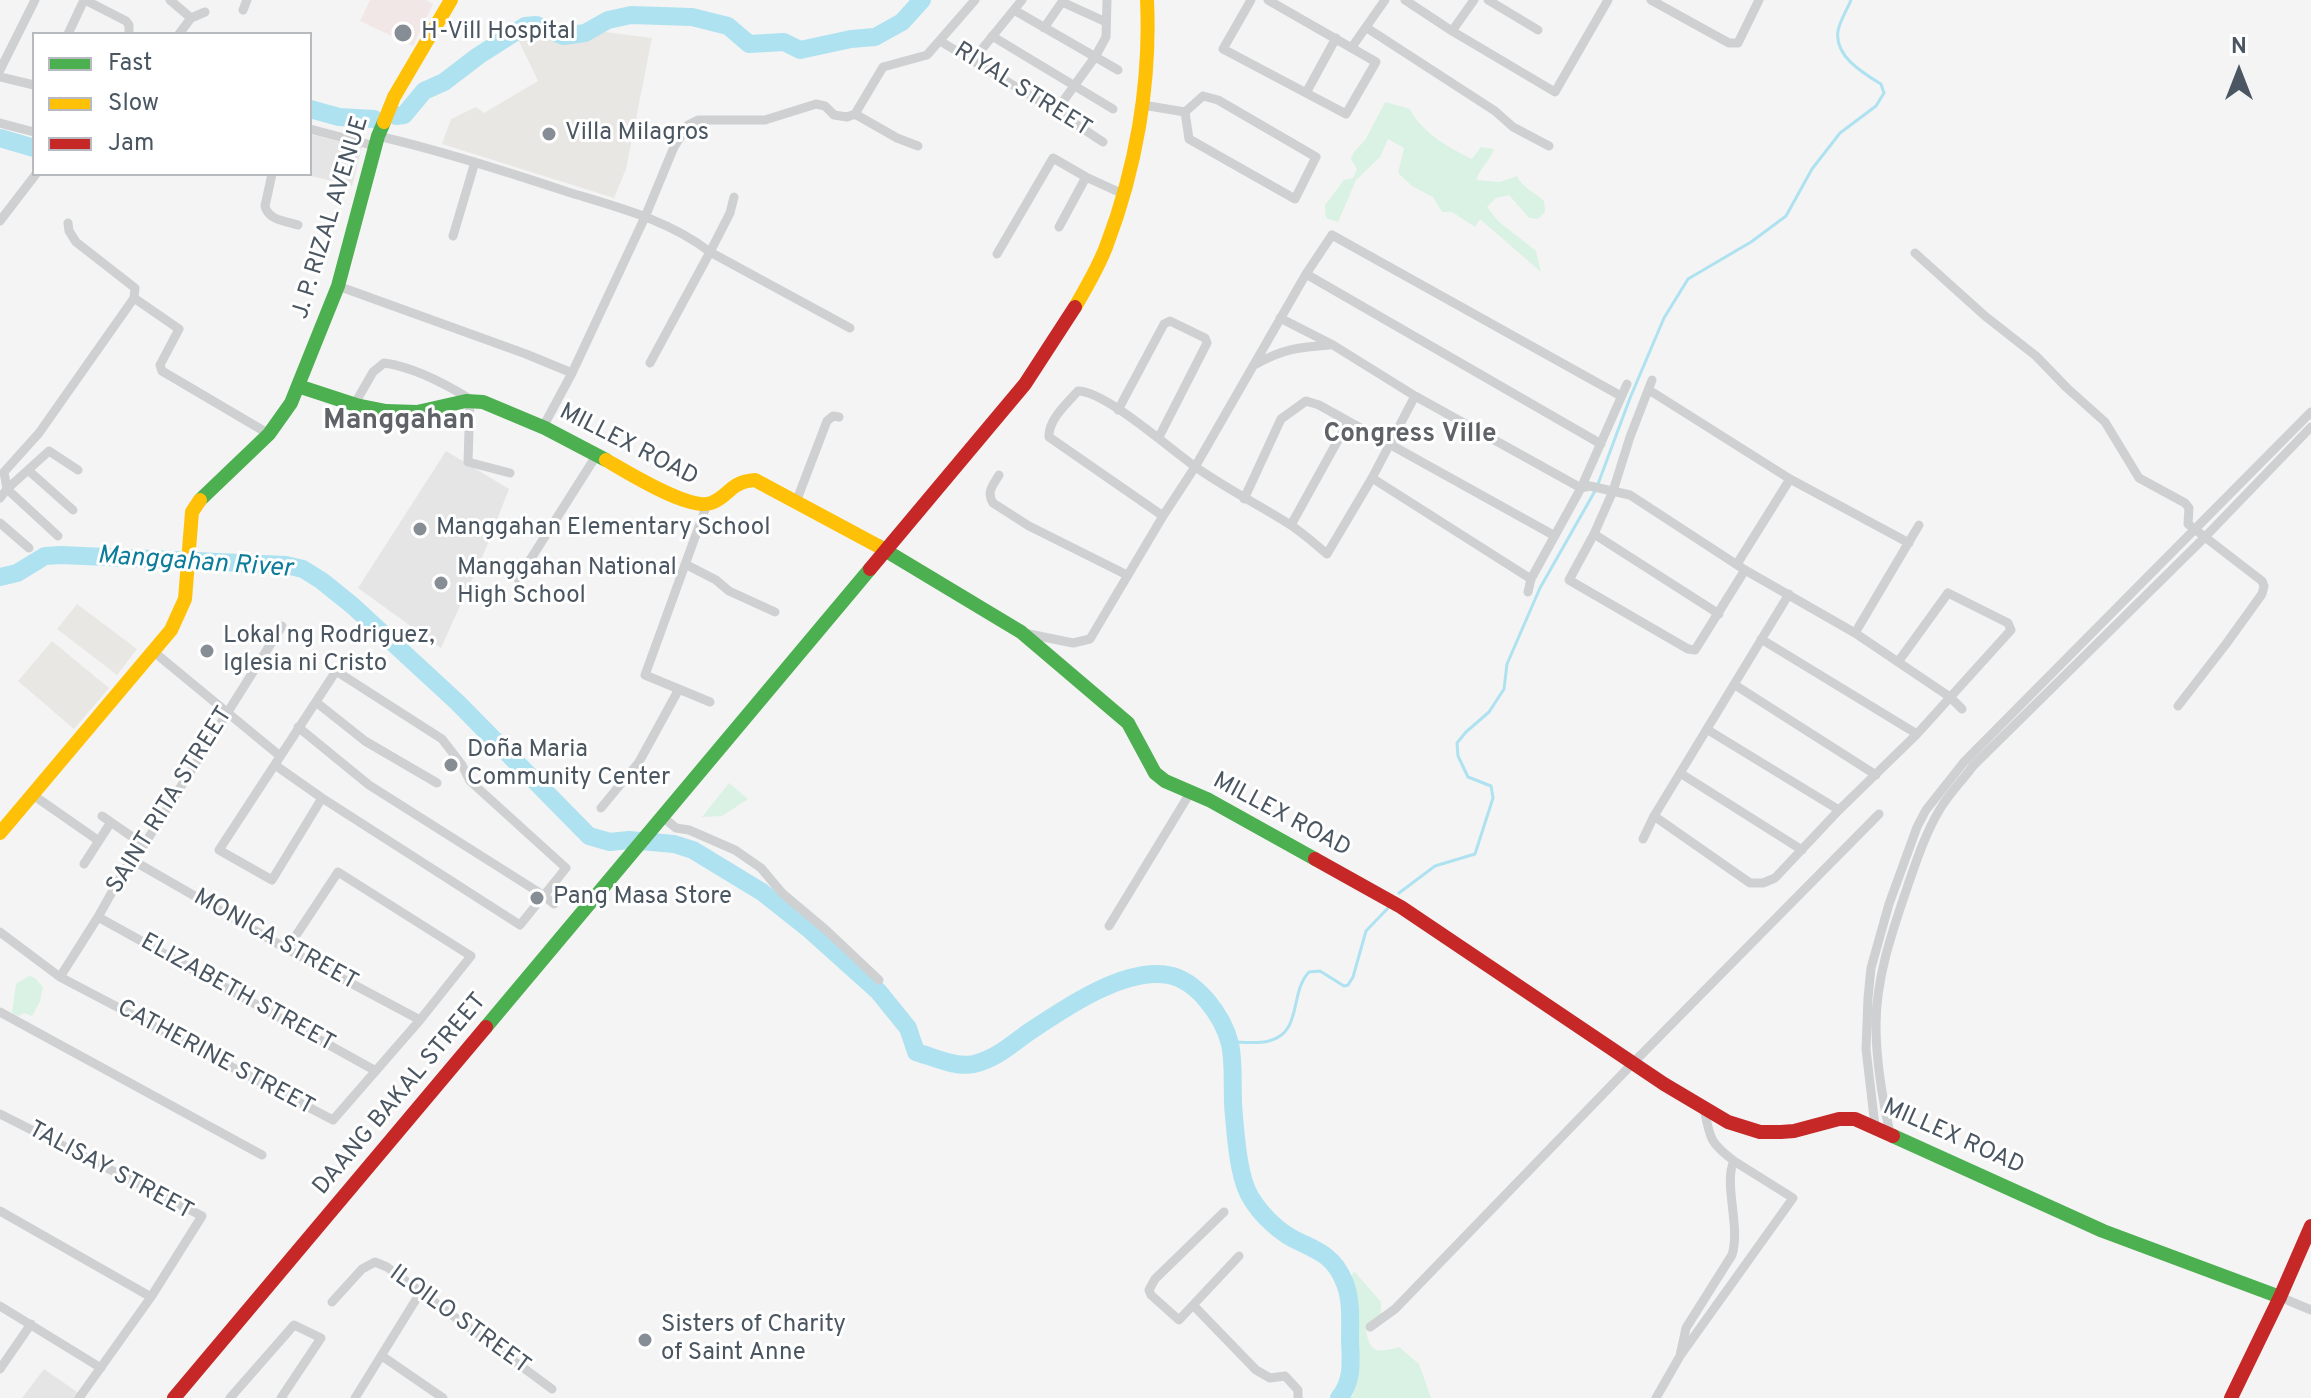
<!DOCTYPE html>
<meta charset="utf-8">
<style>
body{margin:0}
#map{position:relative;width:2311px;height:1398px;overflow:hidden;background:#f4f4f4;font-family:Overpass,sans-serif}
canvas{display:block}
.legend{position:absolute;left:32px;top:32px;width:280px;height:144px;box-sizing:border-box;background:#fff;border:2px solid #b7bbc0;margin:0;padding:10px 14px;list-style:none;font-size:24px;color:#4a5661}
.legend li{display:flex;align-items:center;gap:16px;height:40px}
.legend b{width:40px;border:2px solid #b7bbc0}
.north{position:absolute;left:2199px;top:32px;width:80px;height:80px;-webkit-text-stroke:6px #fff;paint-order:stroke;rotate:0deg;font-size:22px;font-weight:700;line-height:32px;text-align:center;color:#4a5661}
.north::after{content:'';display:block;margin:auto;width:28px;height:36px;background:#4a5661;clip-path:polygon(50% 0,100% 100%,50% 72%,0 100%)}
</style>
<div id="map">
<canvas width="2311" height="1398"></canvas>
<ul class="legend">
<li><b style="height:10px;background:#4caf50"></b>Fast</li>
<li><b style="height:10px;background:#ffc107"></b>Slow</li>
<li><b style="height:10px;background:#c62828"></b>Jam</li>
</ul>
<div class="north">N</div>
</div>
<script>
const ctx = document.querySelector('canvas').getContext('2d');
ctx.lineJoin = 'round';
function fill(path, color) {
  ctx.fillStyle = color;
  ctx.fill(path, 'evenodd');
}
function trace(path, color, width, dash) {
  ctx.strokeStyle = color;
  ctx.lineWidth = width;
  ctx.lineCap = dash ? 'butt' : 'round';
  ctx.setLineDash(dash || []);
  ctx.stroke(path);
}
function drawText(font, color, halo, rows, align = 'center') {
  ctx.font = font + ' Overpass,sans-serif';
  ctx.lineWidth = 6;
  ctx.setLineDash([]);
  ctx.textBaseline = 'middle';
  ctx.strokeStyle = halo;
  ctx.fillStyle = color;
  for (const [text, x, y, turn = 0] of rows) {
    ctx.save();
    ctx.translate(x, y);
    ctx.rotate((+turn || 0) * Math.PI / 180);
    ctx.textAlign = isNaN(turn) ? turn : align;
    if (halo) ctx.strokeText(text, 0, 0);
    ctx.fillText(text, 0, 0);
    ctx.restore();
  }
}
fill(new Path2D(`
 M535 27 564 41 605 32 652 38 626 169 614 198 442 144 451 119 476 107 484 113 538 81 516 35Z
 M77 604 137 649 117 675 57 629Z
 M52 641 109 688 74 729 18 681Z`), '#e8e7e3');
fill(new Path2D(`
 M310 134 362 147 352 186 303 174H310Z
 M446 451 509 489 484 553 441 648 358 588Z
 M44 1369 80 1394 77 1398H22Z`), '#e6e5e6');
fill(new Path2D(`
 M370 0H426L433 4 413 46 360 21Z`), '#f1e7e6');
fill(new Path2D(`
 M1385 102 1410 109C1421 132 1449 148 1472 159L1481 147 1494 149C1490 161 1480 168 1476 180L1500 182 1517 176C1524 189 1533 191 1544 201L1545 212 1538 219 1529 218 1509 195 1496 198 1487 207 1498 221 1536 251 1541 272 1480 219 1475 227 1452 212H1442L1433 197 1412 186 1398 173 1404 148 1388 139 1380 157 1356 180 1338 222 1326 218 1325 205 1344 180 1353 178 1357 169 1351 159 1354 152 1366 139Z
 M729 783 748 799 722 816 702 817Z
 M29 976 35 978 43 987 40 1001 32 1016 24 1013 18 1016 12 1013 16 984Z
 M1354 1271 1381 1302V1319L1365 1326C1370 1352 1374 1354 1399 1347L1419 1364 1431 1398H1349L1353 1395 1356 1373 1355 1295 1350 1279Z`), '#d9f2e3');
trace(new Path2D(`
 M1598 484 1630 398 1664 318 1688 279 1751 242 1786 216 1812 169 1840 133 1876 106 1884 93 1881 84C1863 73 1834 56 1838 31 1840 20 1847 10 1851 0
 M1399 893 1435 866 1475 854 1493 798 1491 786 1468 777 1458 756 1457 743 1466 732 1489 712 1504 689 1507 664 1540 588 1595 491
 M1229 1042C1242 1042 1257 1044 1269 1041 1303 1032 1289 993 1309 972L1320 971 1344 986 1348 985 1353 977 1366 931 1388 908`), '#aee2f0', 3);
trace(new Path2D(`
 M310 109 339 117 374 119
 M396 116 404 115 424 91 444 82 478 56 525 26 536 25 564 36 585 33 608 20 631 15 692 17 728 26 749 44 784 42 800 50 851 39 875 37 902 22 922 0
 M0 138 34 148
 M0 577 17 573 45 556 61 555 286 565 303 569 322 581 353 606 457 702 589 836 610 842 629 840 674 844 693 850 762 892 810 930 878 991 908 1028 916 1052C933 1057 956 1068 974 1064 995 1059 1010 1046 1026 1034 1062 1010 1123 967 1168 975 1197 980 1223 1016 1230 1044 1235 1067 1231 1092 1234 1116 1236 1140 1239 1179 1251 1198 1260 1213 1275 1228 1290 1237 1313 1250 1332 1252 1344 1281 1352 1299 1350 1322 1350 1341 1351 1362 1353 1381 1339 1398`), '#aee2f0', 18);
trace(new Path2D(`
 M85 0 126 21 129 25V34
 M170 0 191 18
 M1251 0 1223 49 1346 114 1376 62 1268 0
 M1405 0 1452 31 1555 92 1608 0
 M1488 0 1538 30
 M1651 0 1729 43H1738L1759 0
 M243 10 247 0
 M1014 10 1118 70
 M1044 28 1062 2 1106 22
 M1367 28 1495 111 1513 127 1549 146
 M1452 31 1474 0
 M68 34 84 0
 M179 34 191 18 205 12
 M992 36 1113 109
 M940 41 1056 111 1103 142
 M1352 47 1385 0
 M973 60 1022 0
 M0 70 35 0
 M0 77 34 85
 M1306 93 1336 38
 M1143 105 1185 112 1203 96 1218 100 1316 157 1295 199 1189 139 1185 112
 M1056 111 1095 57 1106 37 1107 0
 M855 114 897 138 918 146
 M0 123 34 132
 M310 129 375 146
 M378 136C443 151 505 171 568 192 617 207 669 220 710 252L730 213 734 197
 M272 174 265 206C268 220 285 221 298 225
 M0 221 36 174
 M1059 227 1086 177
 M453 236 475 162
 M1915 253 1985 316 2036 356 2067 388 2105 422 2139 478 2185 503 2189 508 2188 524 2262 581 2264 586 2262 594 2226 644 2178 706
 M997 254 1053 158 1086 177 1123 194
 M1306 274 1601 444
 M338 286 526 354 572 373
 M134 298 179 329 160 365 162 371 269 434
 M1280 318 1333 345 1415 396 1581 488 1590 486 1630 495 1745 570 1855 633 1950 697 1962 709
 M650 363 710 252 850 328
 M1256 364C1283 349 1299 347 1330 345
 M1652 380 1630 437 1613 491 1594 534 1569 580 1688 649 1695 650 1745 570
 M1649 390 1790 479 1909 543
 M354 405 373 372 384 363C414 367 444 383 470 399L468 462 510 473
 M1118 410 1164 324 1170 321 1205 338 1207 343 1159 437
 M543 427 572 373 645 217 674 147 688 125 698 120H765L816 104 825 106 834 115 847 117 855 114 883 67 927 55 975 0
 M28 470 49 451 78 470
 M999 475C993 485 986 492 993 503L1029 526 1127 575
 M1372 478 1531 579
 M0 498 7 489 4 472 39 433 134 298 135 288 76 242 69 231 68 223
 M1244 499 1281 419 1306 401 1319 405 1555 536
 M796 502 827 421 833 416 839 417
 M706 507 645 675 710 702
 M1163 516 1049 437C1048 420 1067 403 1078 391 1106 391 1173 452 1200 470 1229 490 1259 505 1289 524 1302 532 1315 544 1327 554L1372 478 1415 396
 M0 523 29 548
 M1291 525 1348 422
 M1594 534 1719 614
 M58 536 7 489 28 470 73 510
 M685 564 716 580 729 591 775 612
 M1737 564 1790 479
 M518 579 596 456
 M1528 592 1531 579 1581 488 1627 384
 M1024 633 1073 643 1090 639 1163 516 1195 467 1306 274 1332 235 1621 396
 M1855 633 1919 525
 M1761 639 1917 734
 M154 652 280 756
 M1735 685 1876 775
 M316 702 365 741 437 783
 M298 727 369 785 543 895 554 904
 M1708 730 1839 810
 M275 765 322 798 520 925 566 868 470 781 462 765 442 739 336 671 219 850 272 880 322 798
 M1680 773 1802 850
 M33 795 99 841
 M601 808 639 762 679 689
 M102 816 144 845
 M1654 816 1750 883H1763L1775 878 1839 810 1917 734 2011 630 2008 623 1948 593 1898 662
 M663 817 676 828 689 830 735 850 761 868 782 893 826 930 879 980
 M1643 839 1654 816 1789 594
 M132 860 287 949 420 1020
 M84 864 111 822
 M98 917 376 1071
 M1109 926 1190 793
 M0 932 60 977 333 1120 420 1020 471 956 338 872 287 949
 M60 977 98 917 126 867 144 845 282 626
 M0 1012 262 1155
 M1704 1108C1710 1138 1709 1142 1734 1161
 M0 1114 202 1216 151 1297 79 1398
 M1875 1126 1866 1049 1868 998 1871 968 1889 904 1917 827 1926 810 1964 762 2311 412
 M1890 1133C1882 1097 1876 1062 1876 1025 1876 978 1892 932 1907 888 1916 862 1925 834 1940 809 1949 794 1962 781 1973 766L2204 538 2311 427
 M0 1211 151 1297
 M1224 1212 1155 1279 1149 1290 1151 1295 1179 1320 1239 1256
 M2280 1297 2311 1310
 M332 1302 362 1269 375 1262 387 1267 552 1389
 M0 1306 101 1368
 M1194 1306 1256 1370 1270 1378 1285 1376 1298 1390V1398
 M1370 1327 1395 1309 1633 1063 1879 814
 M382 1356 443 1398
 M0 1369 31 1324
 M230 1398 294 1325 321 1338 281 1398
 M355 1398 420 1293
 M1656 1398 1680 1356 1686 1328 1732 1255C1741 1226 1723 1183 1734 1161L1793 1198 1680 1356`), '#ced0d2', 9);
trace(new Path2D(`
 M298 386 356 405 386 411 417 412 466 401 483 402 545 428 606 460
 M200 500 269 434 291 403 338 286 378 136 384 122
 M878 546 1021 632 1128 723 1155 773 1165 781 1209 800 1315 859
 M486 1027 870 569
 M1893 1136 2103 1231 2280 1297`), '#4caf50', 14);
trace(new Path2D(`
 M384 122 394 97 451 0
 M1075 307C1086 288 1098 268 1106 247 1136 169 1151 83 1147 0
 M606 460C627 472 689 511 711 503 730 496 729 482 755 480L878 546
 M0 833 171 630 185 599 192 512 200 500`), '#ffc107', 14);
trace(new Path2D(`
 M870 569 1025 384 1075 307
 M1315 859 1401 907 1664 1084 1728 1122 1760 1132H1781L1794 1131 1839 1119H1855L1893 1136
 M174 1398 486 1027
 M2231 1398 2280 1297 2311 1226`), '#c62828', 14);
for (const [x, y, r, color] of [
 [403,33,10,"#868d94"],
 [549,134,8,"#868d94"],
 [420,529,8,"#868d94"],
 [441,583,8,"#868d94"],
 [207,651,8,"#868d94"],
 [451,765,8,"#868d94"],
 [537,898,8,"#868d94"],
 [645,1340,8,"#868d94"]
]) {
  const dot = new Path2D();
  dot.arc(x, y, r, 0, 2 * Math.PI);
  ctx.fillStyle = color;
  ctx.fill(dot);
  trace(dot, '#fff', 3);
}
drawText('24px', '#4a5661', '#fff', [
 ["H-Vill Hospital",421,33],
 ["Villa Milagros",565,134],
 ["Manggahan Elementary School",436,529],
 ["Manggahan National",457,569],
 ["High School",457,597],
 ["Lokal ng Rodriguez,",223,637],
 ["Iglesia ni Cristo",223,665],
 ["Doña Maria",467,751],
 ["Community Center",467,779],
 ["Pang Masa Store",553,898],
 ["Sisters of Charity",661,1326],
 ["of Saint Anne",661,1354]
], 'left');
drawText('24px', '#4a5661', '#fff', [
 ["RIYAL STREET",1022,91,32],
 ["J. P. RIZAL AVENUE",332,218,-73],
 ["MILLEX ROAD",628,446,27],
 ["SAINT RITA STREET",171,801,-58],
 ["MILLEX ROAD",1281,816,28],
 ["MONICA STREET",275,941,29],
 ["ELIZABETH STREET",237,994,29],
 ["CATHERINE STREET",215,1059,28],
 ["DAANG BAKAL STREET",401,1095,-50],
 ["MILLEX ROAD",1953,1138,24],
 ["TALISAY STREET",110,1172,28],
 ["ILOILO STREET",459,1321,36]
]);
drawText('bold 26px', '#5f6368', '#fff', [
 ["Congress Ville",1410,436]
]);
drawText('italic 26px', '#0c7c9b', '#fff', [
 ["Manggahan River",195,564,4]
]);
drawText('bold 28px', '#5f6368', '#fff', [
 ["Manggahan",399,422]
]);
</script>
